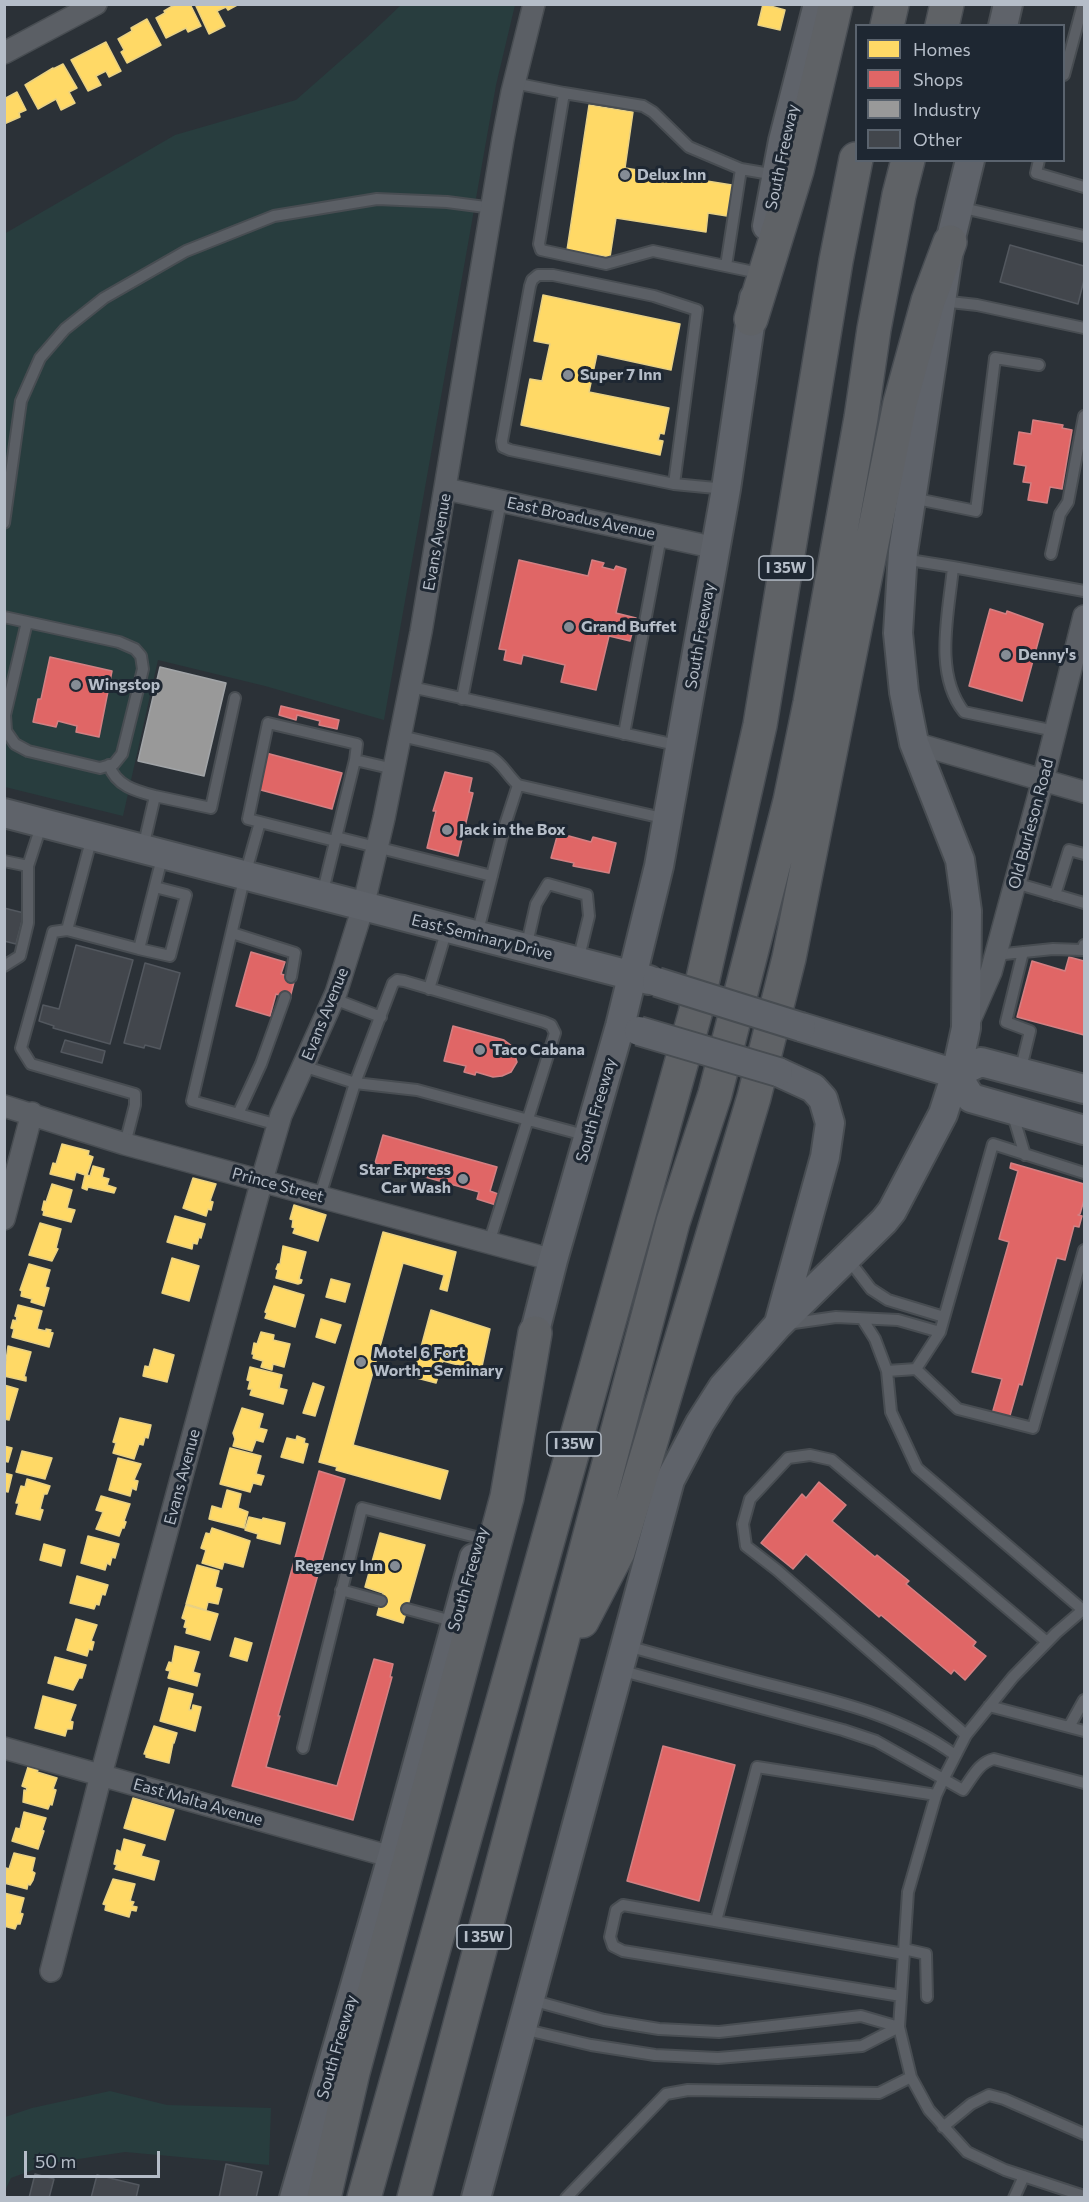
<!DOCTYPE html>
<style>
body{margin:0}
#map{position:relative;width:1089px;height:2202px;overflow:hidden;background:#2b3137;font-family:Commissioner,sans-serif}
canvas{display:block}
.frame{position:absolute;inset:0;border:6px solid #b5bdc8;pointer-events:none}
.legend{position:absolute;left:855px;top:24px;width:210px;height:138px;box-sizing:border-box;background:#1e2732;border:2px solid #5a636e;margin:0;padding:8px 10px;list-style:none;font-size:18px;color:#b5bdc8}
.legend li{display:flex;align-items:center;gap:12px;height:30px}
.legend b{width:30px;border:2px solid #5a636e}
.scale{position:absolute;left:24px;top:2151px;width:136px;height:27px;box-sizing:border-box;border:3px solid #b5bdc8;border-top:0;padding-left:8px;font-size:18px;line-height:21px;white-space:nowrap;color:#b5bdc8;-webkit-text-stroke:4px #1e2732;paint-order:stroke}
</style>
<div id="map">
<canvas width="1089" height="2202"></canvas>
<div class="frame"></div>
<ul class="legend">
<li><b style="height:16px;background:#ffd966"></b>Homes</li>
<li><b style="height:16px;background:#e06666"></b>Shops</li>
<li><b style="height:16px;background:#999"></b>Industry</li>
<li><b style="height:16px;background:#42464c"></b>Other</li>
</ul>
<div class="scale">50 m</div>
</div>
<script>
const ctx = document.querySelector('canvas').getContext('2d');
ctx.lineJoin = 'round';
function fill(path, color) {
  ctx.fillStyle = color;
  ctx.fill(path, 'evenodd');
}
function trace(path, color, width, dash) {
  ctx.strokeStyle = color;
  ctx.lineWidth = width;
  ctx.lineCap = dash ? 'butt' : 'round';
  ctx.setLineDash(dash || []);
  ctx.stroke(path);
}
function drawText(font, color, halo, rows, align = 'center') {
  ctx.font = font + ' Commissioner,sans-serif';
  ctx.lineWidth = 6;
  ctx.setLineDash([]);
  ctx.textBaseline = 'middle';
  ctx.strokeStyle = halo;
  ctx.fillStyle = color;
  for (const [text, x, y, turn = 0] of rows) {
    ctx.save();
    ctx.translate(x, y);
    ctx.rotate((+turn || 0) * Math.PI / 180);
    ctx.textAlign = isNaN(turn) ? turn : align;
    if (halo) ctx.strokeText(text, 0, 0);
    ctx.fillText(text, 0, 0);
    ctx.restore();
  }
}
fill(new Path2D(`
 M401 5H515L496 85 384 720 265 686 158 660 123 816 5 787 4 234 175 135 296 100 363 41Z
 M110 2091 167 2105 271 2108 269 2165 125 2152 52 2163 11 2178 5 2191V2117L32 2108Z`), '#283d3e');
const homes = new Path2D(`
 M176 4H190L201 26 188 32 186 28 166 38 156 18 165 13 164 11Z
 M195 4H239L228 10 226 7 217 11 225 26 209 34Z
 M763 4 785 10 780 30 758 25Z
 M147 19 161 45 127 63 121 52 124 50 118 39 132 31 131 28Z
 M106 42 121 71 109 77 106 71 96 76 101 85 88 91 71 60Z
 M63 64 77 88 69 92 75 103 61 110 56 99 38 109 25 85 53 68V69Z
 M17 92 26 110 19 113 20 117 4 124V99Z
 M589 105 633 112 625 168 732 185 727 216 708 213 706 232 616 218 610 257 567 250Z
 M543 295 680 324 671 370 597 354 589 392 669 408 664 434 660 433 658 440 663 441 660 455 521 425 530 379 542 381 550 344 534 341Z
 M62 1144 89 1151 88 1155 93 1157 87 1175 90 1176 93 1166 104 1169 102 1177 109 1179 107 1185 116 1188 114 1193 88 1187 87 1190 82 1188 85 1175 76 1172 74 1180 50 1174 53 1163 56 1164Z
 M193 1178 216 1184 210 1201 213 1202 211 1210 208 1209 206 1216 183 1208Z
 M52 1184 72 1190 67 1208 75 1210 71 1222 43 1215 44 1211 42 1210 44 1201 46 1202Z
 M294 1205 326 1215 318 1241 293 1233 295 1228 292 1227 293 1220 290 1219Z
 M175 1216 205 1224 201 1238 199 1237 197 1244 193 1243 192 1249 167 1242Z
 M40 1223 61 1229 56 1248 58 1249 52 1261 29 1255Z
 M383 1232 456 1252 447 1291 440 1289 444 1275 403 1263 353 1445 448 1471 440 1499 336 1470 337 1467 319 1462Z
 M283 1246 306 1252 299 1279 302 1280 301 1283 298 1284 276 1278 278 1270 276 1269 278 1264H280Z
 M172 1258 199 1266 189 1301 162 1293Z
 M29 1264 50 1270 45 1287 49 1288 44 1306 31 1302 32 1299 21 1296 22 1291 20 1290Z
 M331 1279 350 1284 345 1302 326 1297Z
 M274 1286 304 1295 295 1327 265 1318 267 1313 265 1312Z
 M18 1305 42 1311 37 1329 46 1331V1329L51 1330 50 1332 53 1333 49 1347 12 1337 14 1329 11 1328 13 1320 16 1321 17 1317 15 1316Z
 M431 1310 490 1329 481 1371 443 1361 436 1383 413 1377Z
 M321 1319 341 1325 335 1343 316 1337Z
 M261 1332 274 1335 273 1340 290 1344 284 1367 273 1364 272 1370 261 1367 263 1361 253 1358 254 1354H252L254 1343 257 1344Z
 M8 1346 31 1352 24 1377H26V1381L4 1376Z
 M154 1349 174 1355 167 1382 143 1376 145 1366 149 1367Z
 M250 1367 282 1375 279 1388 287 1390 283 1404 250 1395 252 1389H248L250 1381 247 1380Z
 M313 1383 324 1387 315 1416 303 1413Z
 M4 1385 18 1389 9 1420 4 1419Z
 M242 1408 263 1414 259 1428 267 1430 263 1442 256 1440 252 1451 233 1446 235 1439 233 1433Z
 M120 1418 151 1425 148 1438 145 1437 143 1445 139 1444 134 1459 113 1453 116 1443 113 1442Z
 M297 1436 305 1439 304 1443 308 1444 303 1463 281 1457 287 1438 296 1440Z
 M4 1446 12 1448 8 1462 4 1461Z
 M230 1448 261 1456 256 1474 264 1476 261 1485 253 1483 250 1492 220 1484Z
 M22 1451 52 1458 45 1479 16 1472Z
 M118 1458 141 1464 134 1480 138 1481 136 1490 132 1488 130 1496 109 1490Z
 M4 1473 12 1475 8 1492 4 1491Z
 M27 1479 50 1486 47 1494H44L40 1509 43 1510 40 1520 16 1514 19 1503H16L21 1486 25 1487Z
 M227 1490 241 1494 238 1508 248 1512 244 1528 209 1519 212 1506 222 1509Z
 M101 1496 130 1504 124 1521 126 1522 124 1528H122L119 1536 96 1529 103 1512 96 1510Z
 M249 1517 262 1520 263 1518 285 1523 280 1544 257 1538 258 1534 245 1530Z
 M212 1528 250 1541 243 1567 224 1562 222 1569 202 1563 206 1550 201 1548 206 1533 210 1534Z
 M380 1533 425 1545 403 1623 377 1615 383 1593 365 1587Z
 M88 1536 119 1544 115 1558 112 1557 110 1565 107 1563 105 1570 81 1563Z
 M44 1544 65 1550 61 1566 40 1560Z
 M197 1565 219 1571 215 1587 222 1589 218 1604 208 1602 206 1610 186 1604Z
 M77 1576 108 1585 105 1595 102 1594 99 1605 96 1604 94 1609 70 1603Z
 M186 1605 218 1614 210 1640 186 1633 187 1628 184 1627 186 1620 182 1618Z
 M76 1619 97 1625 91 1641 94 1642 92 1650 89 1649 87 1656 67 1650Z
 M235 1638 252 1643 247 1661 230 1656Z
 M175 1646 199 1652 193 1672 200 1674 197 1686 168 1678 170 1671 166 1670 169 1662 172 1663Z
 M55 1657 86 1665 82 1678H79L73 1690 48 1683Z
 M169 1688 193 1694 189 1710H192L193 1705 201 1707 195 1731 160 1721Z
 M43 1696 76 1705 70 1721 73 1722 72 1729H67L65 1736 35 1728Z
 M154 1726 177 1733 174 1743H173L169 1763 146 1757V1754H144Z
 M28 1767 38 1770 37 1772 57 1778 53 1789 56 1790 52 1805 50 1804 48 1809 23 1802 24 1790 26 1791 27 1788 22 1786Z
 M133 1798 174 1810 165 1840 124 1828Z
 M24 1812 46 1818 42 1830 44 1831 38 1849 12 1841 16 1828 20 1829Z
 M124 1839 145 1845 141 1856 159 1861 154 1880 115 1869 117 1865 114 1864 117 1850 121 1852Z
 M14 1853 35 1858 32 1871 35 1873 33 1880 30 1885 28 1884 27 1889 4 1883 6 1868 9 1869Z
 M113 1879 135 1884 130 1901 134 1902 132 1906 137 1907 136 1911 131 1910 129 1917 105 1910 106 1905 103 1904Z
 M4 1893 24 1898 20 1913 23 1914 20 1924H17L15 1929 4 1926Z`);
fill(homes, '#ffd966');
trace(homes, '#e9d183', 1.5);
const shops = new Path2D(`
 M1033 420 1063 425 1062 428 1072 430 1062 489 1050 487 1047 503 1028 500 1031 483 1023 482 1026 466 1014 464 1019 432 1031 434Z
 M519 560 588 576 592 560 604 563 602 567 614 570 616 566 626 569 616 613 636 618 630 641 609 636 596 690 561 682 565 665 523 655 521 664 504 660 506 650 499 649Z
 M990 609 1006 614 1007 611 1043 624 1022 701 969 686Z
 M50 657 112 671 99 737 76 732 77 726 58 721 56 727 33 722 38 699H41Z
 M281 706 339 720 337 729 319 725 320 721 297 715 296 720 279 715Z
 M266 753 342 773 332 809 257 789Z
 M445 772 472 778 469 792 473 793 458 856 427 848 436 811H433Z
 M558 833 591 842 593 837 616 843 609 873 573 866 574 863 551 858Z
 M251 952 285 962 281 974 295 978 290 998 276 994 270 1016 236 1006Z
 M1069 957 1084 961V1035L1017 1017 1032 961 1065 971Z
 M453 1026 504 1040 512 1046 517 1062 511 1072 502 1076 493 1077 476 1072 475 1075 464 1072 466 1066 444 1061Z
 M383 1135 497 1167 490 1191 498 1194 496 1205 477 1199 479 1192 375 1163Z
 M1011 1163 1084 1184V1200L1080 1214 1078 1215 1082 1216 1079 1227 1074 1226 1065 1260 1057 1258 1022 1385 1019 1384 1009 1419 992 1414 1002 1379 972 1372 1009 1242 999 1239 1018 1171 1010 1168Z
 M319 1471 345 1479 278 1716H280L266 1767 337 1786 374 1659 393 1664 390 1677H392L353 1820 232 1786Z
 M819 1482 846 1505 832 1521 875 1557 877 1555 909 1581 906 1584 976 1642 973 1646 986 1656 965 1680 954 1670 951 1674 881 1615 879 1617 806 1554 793 1569 761 1543 802 1494 806 1498Z
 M663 1746 735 1765 699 1901 627 1881Z`);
fill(shops, '#e06666');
trace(shops, '#d38083', 1.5);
const industry = new Path2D(`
 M160 667 226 683 204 776 138 761Z`);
fill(industry, '#999');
trace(industry, '#a1a4a7', 1.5);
const building = new Path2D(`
 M1010 245 1084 266V280L1078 304 1000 282Z
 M4 908 24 913 16 944 4 941Z
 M76 945 133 960 110 1044 53 1028 54 1026 39 1021 43 1005 59 1009Z
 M145 963 180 973 160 1049 145 1045 144 1048 124 1043Z
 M65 1040 105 1051 102 1063 61 1052Z
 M226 2164 262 2172 256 2198H219Z
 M35 2174 54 2179 49 2198H29Z
 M97 2175 139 2185 136 2198H91Z`);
fill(building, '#42464c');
trace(building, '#53585f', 1.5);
const lane = new Path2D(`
 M1064 75 1083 4
 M514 83 564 93 539 244 541 250 606 264 653 251 759 273
 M564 93 643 106 653 112 689 147 741 169 776 175
 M1039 160 1036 173 1084 187
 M959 207 1084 236
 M726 266 741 169
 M941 301 977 305 1084 328
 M674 484 697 310 654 296 553 275H538L532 280 530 286 502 441 503 447 510 450 674 484 726 489
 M912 498 976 511 995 358 1039 365
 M4 523 21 401 40 358 65 329 104 298 186 251 274 216 377 199 447 202 493 208
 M1051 554 1060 514 1068 502 1084 416
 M903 559 953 567
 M4 617 119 642 135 649 141 656 143 669 122 754 114 764 100 768 28 751 15 744 6 731 5 715 27 622
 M411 687 681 746
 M462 699 501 501
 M1055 731 964 712C933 673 949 612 953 567L1084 591
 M624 734 661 536
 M401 736 491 757C503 764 507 775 518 785L667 819
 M109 765C116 786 136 791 155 796
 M260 822 245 875 192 1101 278 1125
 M92 837 67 930 53 932 21 1048 31 1064 135 1094V1105L125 1144
 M336 837 492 876
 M335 841 248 819 268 723 357 744 355 760
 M143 848 155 796 211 808 235 698
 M4 861 28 866 42 823
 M1015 883 1084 903
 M322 895 355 760 394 769
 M1055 895 1069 850 1084 854
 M67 930 139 949 163 854
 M232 933 295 953 291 977
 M477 935 504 828 518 785
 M526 948 536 904 548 884 587 895 589 916 578 961
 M139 949 170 956 186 895 155 887
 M995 955 1053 949 1083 950 1084 945
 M4 966 20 956 28 923V866
 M429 989 447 929
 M334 999 381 1017
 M303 1066 355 1083 417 1090 588 1136
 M1020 1072 1030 1031 1006 1022 1023 952
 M1012 1112 1025 1155
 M238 1114 261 1064 285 997
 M320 1196 355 1083 393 983 397 980 404 981 544 1022 551 1025 555 1033 489 1243
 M848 1259 871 1289 888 1300 944 1317
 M863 1320 875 1339 887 1371 891 1412 917 1468 1083 1610
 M787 1324 836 1317 898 1320 940 1332
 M916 1369 940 1332 993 1144 1084 1173
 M887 1371 916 1369 958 1409 1033 1428 1084 1250
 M341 1590 381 1601
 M407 1609 456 1622
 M1084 1609 1056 1633 1013 1677 966 1735 944 1778 936 1795 908 1892 899 2027 911 2077 929 2110 967 2152 1005 2170 1084 2196
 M627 1646C674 1659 721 1672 768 1684 834 1701 899 1714 955 1755
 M619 1670 843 1730 876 1741 963 1790C972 1778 979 1762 994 1759L1084 1783
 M989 1706 1084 1731
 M1069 1727 1084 1700
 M966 1735 777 1570 746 1546 743 1524 750 1499 788 1458 810 1455 832 1460 1047 1642
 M303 1748 362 1508 480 1538
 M716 1921 757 1767 936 1795
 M904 1949 926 1954 927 1997
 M901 1996 623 1951 613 1946 610 1937 616 1910 623 1905 904 1954
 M531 2000 604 2020 659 2029 719 2032 861 2016 899 2027
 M522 2029 591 2045 655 2055 718 2058 862 2046 899 2027
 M943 2127 971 2104 989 2095 1004 2099 1084 2134
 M566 2198 666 2094 688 2090 879 2093 911 2077
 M1014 2198 1024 2176`);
const street = new Path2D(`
 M4 53 96 4
 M446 489 716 548
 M914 743 1084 792
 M969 1022 991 972 1043 780 1084 616
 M4 1106 125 1144 553 1260
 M4 1219 32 1113
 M4 1748 392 1857
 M51 1971 101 1775 262 1180 281 1115 336 993 363 907 384 818 421 632 503 139 512 92 534 4`);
const secondary = new Path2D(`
 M1003 26 1008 4
 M767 226 783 141 818 4
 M4 813 649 980
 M801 1027 956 1074 981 1062 1084 1089
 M778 1072 813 1088 823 1099 830 1123 825 1157 779 1323
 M956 1074 971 1098 1084 1130
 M529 1355 553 1260 620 1026 659 866 726 489 754 298
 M294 2198 392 1857 474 1558
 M476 2198 670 1480 700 1423 723 1387 778 1325 884 1221 892 1211 943 1114 956 1074 966 1028 967 911 960 860 914 743 904 692 898 633 903 552 917 461 950 242 970 160`);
const highway = new Path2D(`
 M887 26 892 4
 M942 26 947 4
 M751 319 797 170 836 4
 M582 1621 618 1552 754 1097 789 958 900 403 928 301 950 242
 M324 2198 353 2072 507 1497 535 1333
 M364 2198 695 1014 760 725 836 261 856 159
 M414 2198 673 1222 715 1094 790 801 810 703 861 418 874 329 899 195 908 160`);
trace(lane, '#484d52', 14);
trace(street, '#484d52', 24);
trace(secondary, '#484d52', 32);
trace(highway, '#484d53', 36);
trace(lane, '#5b5f65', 10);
trace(street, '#5b5f65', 21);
trace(secondary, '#5f636a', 28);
trace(highway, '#5f6266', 33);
const secondaryBridge = new Path2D(`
 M657 982 801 1027
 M639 1031 778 1072`);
trace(secondaryBridge, '#484d52', 32, []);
trace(secondaryBridge, '#5f636a', 28);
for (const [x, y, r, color] of [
 [625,175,6,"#858c95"],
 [568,375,6,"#858c95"],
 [569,627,6,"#858c95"],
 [1006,655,6,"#858c95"],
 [76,685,6,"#858c95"],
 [447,830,6,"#858c95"],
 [480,1050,6,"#858c95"],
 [463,1179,6,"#858c95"],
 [361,1362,6,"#858c95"],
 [395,1566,6,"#858c95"]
]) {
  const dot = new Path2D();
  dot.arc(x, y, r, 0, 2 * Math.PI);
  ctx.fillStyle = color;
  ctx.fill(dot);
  trace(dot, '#1e2732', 2);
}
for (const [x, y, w] of [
 [786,568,54],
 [574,1444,54],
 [484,1937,54]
]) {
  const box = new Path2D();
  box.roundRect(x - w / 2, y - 12, w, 24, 4.5);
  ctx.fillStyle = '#1e2732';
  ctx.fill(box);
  trace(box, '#b5bdc8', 1.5);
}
drawText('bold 15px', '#b5bdc8', null, [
 ["I 35W",786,568],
 ["I 35W",574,1444],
 ["I 35W",484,1937]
]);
drawText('16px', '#b5bdc8', '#1e2732', [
 ["South Freeway",782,157,-78],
 ["East Broadus Avenue",581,518,12],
 ["Evans Avenue",437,542,-80],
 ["South Freeway",700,636,-80],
 ["Old Burleson Road",1031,824,-75],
 ["East Seminary Drive",482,937,14],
 ["Evans Avenue",325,1014,-68],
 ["South Freeway",596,1110,-74],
 ["Prince Street",278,1185,15],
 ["Evans Avenue",182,1477,-75],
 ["South Freeway",468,1579,-74],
 ["East Malta Avenue",198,1802,16],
 ["South Freeway",337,2047,-74]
]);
drawText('bold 16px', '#b5bdc8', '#1e2732', [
 ["Delux Inn",637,175],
 ["Super 7 Inn",580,375],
 ["Grand Buffet",581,627],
 ["Denny's",1018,655],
 ["Wingstop",88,685],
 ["Jack in the Box",459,830],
 ["Taco Cabana",492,1050],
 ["Star Express",451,1170,"right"],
 ["Car Wash",451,1188,"right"],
 ["Motel 6 Fort",373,1353],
 ["Worth - Seminary",373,1371],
 ["Regency Inn",383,1566,"right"]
], 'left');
</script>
